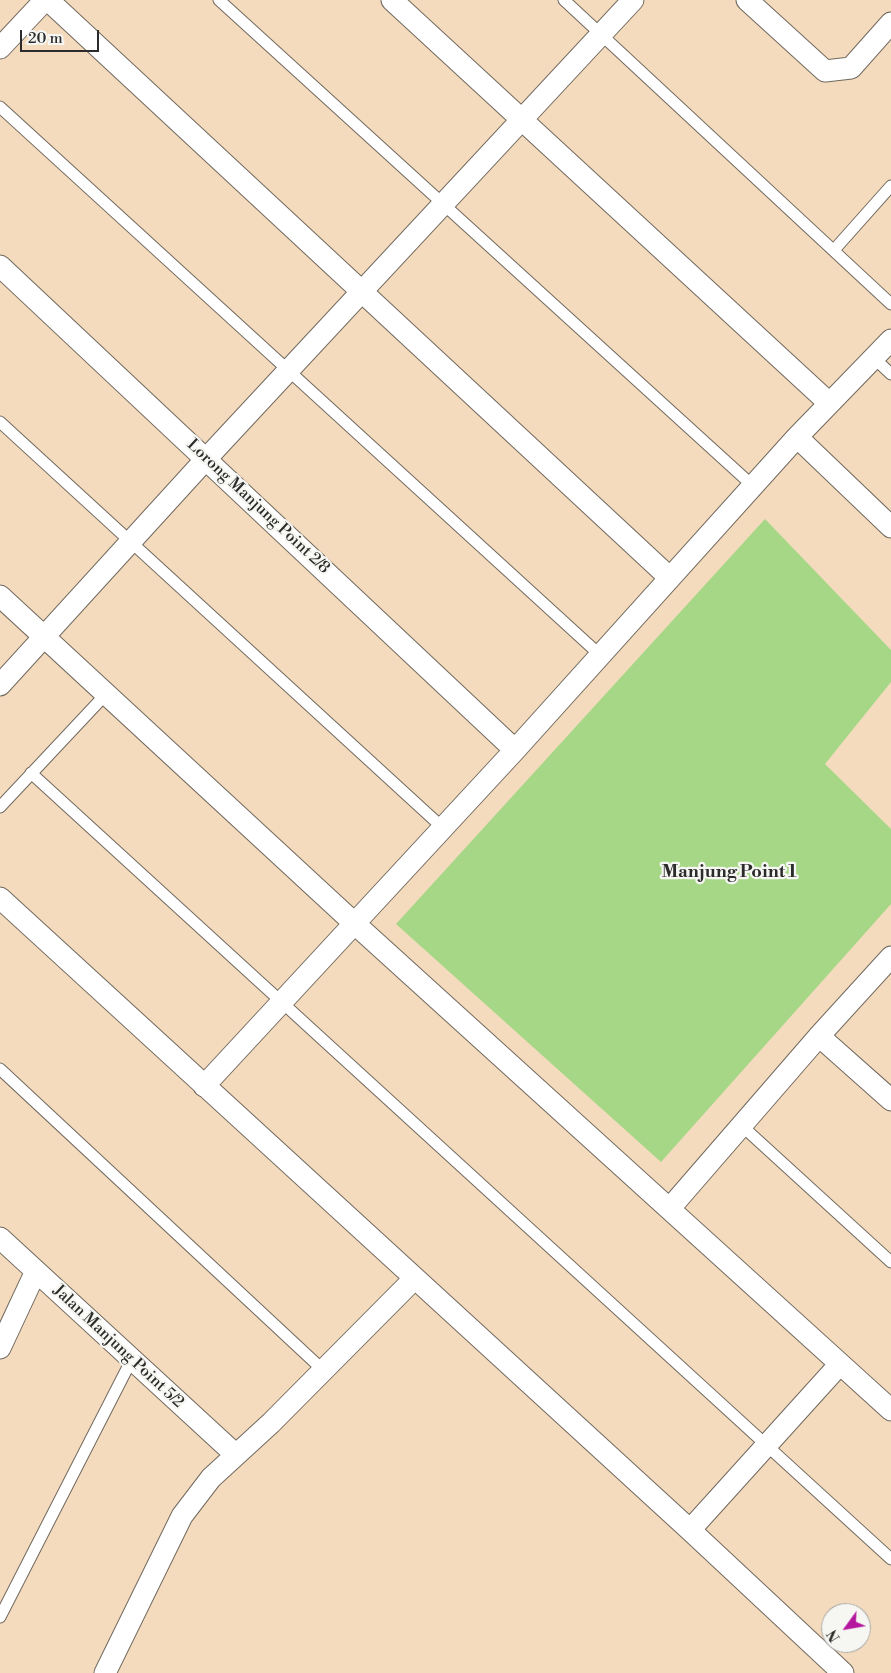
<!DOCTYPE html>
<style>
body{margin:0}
#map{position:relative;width:891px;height:1673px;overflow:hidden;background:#f4dbbe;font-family:"Libre Bodoni",serif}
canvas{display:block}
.north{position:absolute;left:821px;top:1603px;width:50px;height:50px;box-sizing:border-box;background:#f6f6f2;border:1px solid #a5a5a2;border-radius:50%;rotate:238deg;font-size:14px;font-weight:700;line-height:20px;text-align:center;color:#2b2b2b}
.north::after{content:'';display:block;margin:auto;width:18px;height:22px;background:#b5179e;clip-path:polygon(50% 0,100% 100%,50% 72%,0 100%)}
.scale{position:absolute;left:20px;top:30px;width:79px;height:22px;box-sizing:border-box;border:2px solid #2b2b2b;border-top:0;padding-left:6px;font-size:15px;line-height:18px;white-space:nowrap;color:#2b2b2b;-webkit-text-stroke:4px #f6f6f2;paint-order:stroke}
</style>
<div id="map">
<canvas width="891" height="1673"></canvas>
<div class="north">N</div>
<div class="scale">20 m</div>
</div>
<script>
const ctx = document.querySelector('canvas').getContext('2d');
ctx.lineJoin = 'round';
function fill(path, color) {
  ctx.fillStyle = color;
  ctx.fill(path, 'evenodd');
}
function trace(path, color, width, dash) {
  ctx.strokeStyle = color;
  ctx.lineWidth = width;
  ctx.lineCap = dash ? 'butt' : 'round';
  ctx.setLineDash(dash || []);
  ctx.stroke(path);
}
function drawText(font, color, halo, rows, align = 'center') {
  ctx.font = font + ' "Libre Bodoni",serif';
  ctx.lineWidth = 4.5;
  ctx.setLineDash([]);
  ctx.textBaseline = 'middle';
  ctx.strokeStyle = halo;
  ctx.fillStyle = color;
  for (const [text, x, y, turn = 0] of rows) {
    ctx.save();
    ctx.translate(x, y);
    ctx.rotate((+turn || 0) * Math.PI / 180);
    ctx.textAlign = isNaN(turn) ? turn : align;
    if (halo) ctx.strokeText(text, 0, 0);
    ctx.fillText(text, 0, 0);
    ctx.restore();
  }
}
fill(new Path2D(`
 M765 519 891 650V682L825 764 891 829V904L661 1162 396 924Z`), '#a5d786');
const service = new Path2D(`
 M219 0 753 486
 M564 0 891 304
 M0 107 600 655
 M834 250 891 186
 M874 358 891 374
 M0 422 443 828
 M31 773 891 1559
 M0 807 106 694
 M0 1069 323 1370
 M741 1125 891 1262
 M0 1617 132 1359`);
const minor = new Path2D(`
 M48 0 670 578
 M392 0 829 403
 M747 0 825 71 851 68 891 23
 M0 48 45 0
 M0 266 515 750
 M797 437 891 527
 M0 596 354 923 891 1410
 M0 685 206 459 633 0
 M0 898 690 1530 843 1673
 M819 1036 891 1100
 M204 1086 515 750 797 437 891 340
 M670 1208 819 1036 891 957
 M0 1238 236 1455
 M0 1348 36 1271
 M690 1530 840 1364
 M105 1673 182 1516 211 1478 271 1423 414 1279`);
trace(service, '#71695e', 13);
trace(minor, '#71695e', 23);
trace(service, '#fff', 11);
trace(minor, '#fff', 21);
drawText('16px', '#2b2b2b', '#f6f6f2', [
 ["Lorong Manjung Point 2/8",258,507,43],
 ["Jalan Manjung Point 5/2",118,1347,43]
]);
drawText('bold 18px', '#2b2b2b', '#f6f6f2', [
 ["Manjung Point 1",729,873]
]);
</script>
